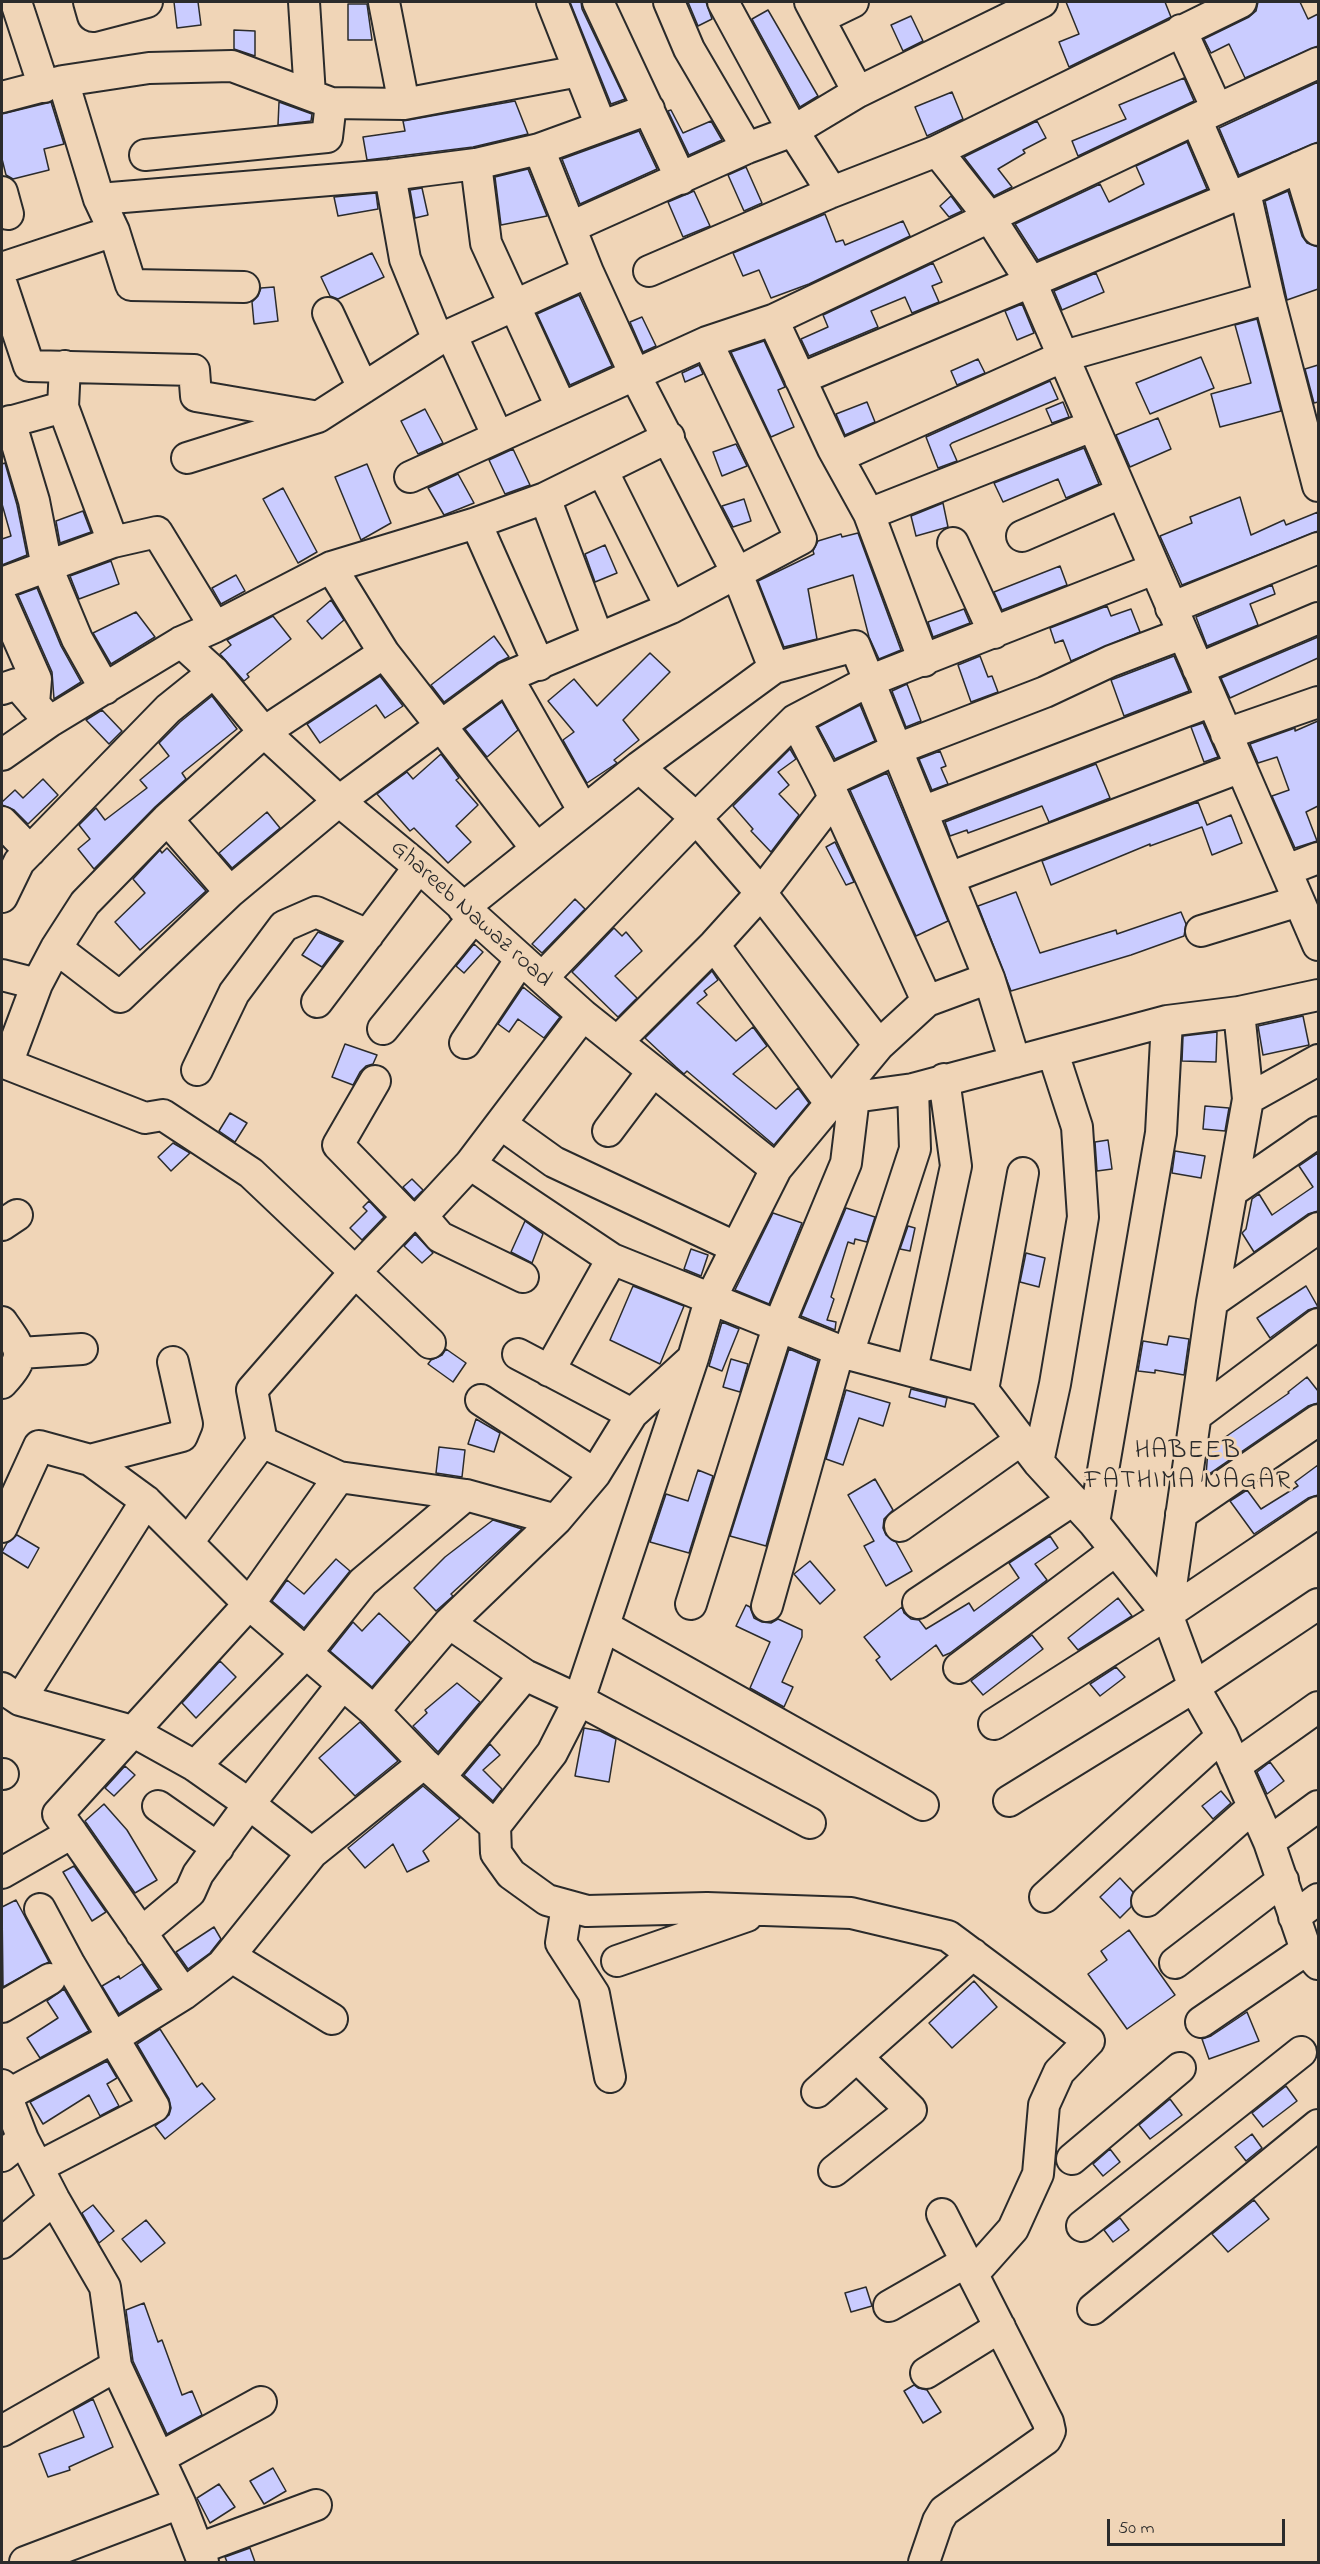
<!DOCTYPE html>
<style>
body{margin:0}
#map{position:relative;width:1320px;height:2564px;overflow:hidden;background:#f0d5b7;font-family:"Indie Flower",sans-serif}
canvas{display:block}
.frame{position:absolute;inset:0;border:3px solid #2b2b2b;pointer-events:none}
.scale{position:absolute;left:1107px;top:2519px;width:178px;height:27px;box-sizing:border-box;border:3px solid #2b2b2b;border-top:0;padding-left:8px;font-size:18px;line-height:21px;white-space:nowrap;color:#2b2b2b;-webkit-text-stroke:4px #f0d5b7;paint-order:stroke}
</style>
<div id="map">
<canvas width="1320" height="2564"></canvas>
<div class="frame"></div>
<div class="scale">50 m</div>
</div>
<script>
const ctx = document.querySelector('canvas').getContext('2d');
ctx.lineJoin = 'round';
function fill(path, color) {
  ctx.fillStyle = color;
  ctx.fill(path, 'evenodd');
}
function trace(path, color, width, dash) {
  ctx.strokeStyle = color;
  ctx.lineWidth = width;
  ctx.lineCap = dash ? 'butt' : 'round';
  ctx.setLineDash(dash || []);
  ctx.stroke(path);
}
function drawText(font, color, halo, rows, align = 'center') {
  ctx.font = font + ' "Indie Flower",sans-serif';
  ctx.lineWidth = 6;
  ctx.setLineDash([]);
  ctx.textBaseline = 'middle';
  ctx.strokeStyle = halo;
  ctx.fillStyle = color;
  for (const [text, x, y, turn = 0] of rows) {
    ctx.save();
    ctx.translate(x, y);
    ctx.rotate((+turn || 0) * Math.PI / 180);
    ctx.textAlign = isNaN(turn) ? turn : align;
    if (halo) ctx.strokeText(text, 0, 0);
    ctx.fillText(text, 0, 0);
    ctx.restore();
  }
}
const building = new Path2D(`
 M174 2H198L201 25 177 28Z
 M570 2H581L582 9 625 99 611 104Z
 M688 2H706L712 19 698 26Z
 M1066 2H1165L1171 17 1069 67 1059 42 1079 34Z
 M1258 2H1300L1308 19 1318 14V46L1245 78 1229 44 1211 53 1204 39 1249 17 1256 11Z
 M348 4H367L372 40H348Z
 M768 10 818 96 800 107 752 19Z
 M911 16 923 41 903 51 891 25Z
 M234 30 255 31V56L234 49Z
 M1184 78 1194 101 1078 156 1072 141 1126 119 1119 105Z
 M1318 82V142L1239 175 1219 128Z
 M952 92 963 119 927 136 915 107Z
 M515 101 528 134 473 147 367 160 363 137 405 131 403 121Z
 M51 102 64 144 44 149 49 170 13 179 6 175 2 159V114Z
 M279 102 312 114 311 121 278 125Z
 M671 110 683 133 711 121 722 140 689 155 668 111Z
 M1037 121 1046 138 1023 150 1025 153 998 169 1012 187 994 196 964 157Z
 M639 131 657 169 580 204 562 159Z
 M1187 142 1207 189 1038 260 1015 224 1100 184 1109 202 1144 184 1136 166Z
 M746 167 762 203 744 211 728 175Z
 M528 169 547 216 501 225 495 177Z
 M422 188 428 215 415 218 410 190Z
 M694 191 710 226 683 237 668 202Z
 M1288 191 1302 236 1307 243 1318 247V289L1287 300 1265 201Z
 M376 193 378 209 338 216 334 197Z
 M951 196 962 211 949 217 940 206Z
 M825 214 836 242 843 240 845 245 903 221 910 236 809 284 771 298 759 270 743 276 733 253Z
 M372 253 384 277 338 299 330 296 321 277Z
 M933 263 942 282 932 286 939 302 912 313 905 297 871 311 878 327 809 356 801 339 828 327 823 315Z
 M1096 273 1104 292 1062 310 1054 291Z
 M274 287 278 321 254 324 252 302 258 296 261 288Z
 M579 295 612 366 570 385 537 314Z
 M1022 304 1034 333 1017 340 1005 311Z
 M642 317 656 346 643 352 630 322Z
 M1257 319 1281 411 1220 427 1211 394 1251 383 1235 325Z
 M764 341 785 387 778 390 794 427 771 437 731 352Z
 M1201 357 1214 388 1150 414 1136 383Z
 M978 359 985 373 957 385 951 371Z
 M699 365 703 374 685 382 682 373Z
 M1318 365V402L1314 403 1305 369Z
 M1050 381 1058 399 952 443 950 445 957 461 938 468 926 437Z
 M867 402 875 422 845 435 836 414Z
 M1063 402 1069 417 1052 423 1046 409Z
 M425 409 443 443 418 454 401 421Z
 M1158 418 1171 449 1130 467 1116 435Z
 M736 444 747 466 722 476 713 452Z
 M1084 448 1099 484 1066 498 1058 479 1003 502 994 483Z
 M513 449 530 485 505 494 489 460Z
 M5 463 17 505 27 555 2 565V539L11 536 2 504V464Z
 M367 464 391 523 361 540 335 477Z
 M458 474 474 503 444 515 428 488Z
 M283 488 317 552 298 563 263 499Z
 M1240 497 1251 535 1284 520 1286 525 1318 512V531L1182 585 1160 536 1192 523 1190 517Z
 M744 499 751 521 733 527 722 506Z
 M943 503 948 527 916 536 911 516Z
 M83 511 91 532 60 543 56 521Z
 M858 533 901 650 879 659 869 637 853 575 808 589 817 639 784 647 758 581 814 554 813 551 818 541 841 534 842 537Z
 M605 545 617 573 595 582 585 554Z
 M111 561 119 584 79 599 70 576Z
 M1060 566 1067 585 1002 610 994 592Z
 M236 575 245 591 221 604 212 588Z
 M1272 585 1275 594 1250 604 1258 625 1207 646 1196 617Z
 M37 588 61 646 81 682 54 699 52 672 18 595Z
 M331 600 344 620 322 639 307 621Z
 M1107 606 1111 616 1131 609 1140 632 1071 661 1063 640 1055 643 1050 628Z
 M964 609 970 623 933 637 928 622Z
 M136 612 155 637 111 664 93 633Z
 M273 616 291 639 247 674 249 677 244 681 220 654 231 645 227 640Z
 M494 636 509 657 497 663 444 702 431 685Z
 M1318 637V658L1230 698 1221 678Z
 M650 653 670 672 623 720 639 740 614 760 617 763 587 783 563 740 574 732 548 701 574 679 597 706Z
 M980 656 988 677 992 676 998 692 971 702 958 665Z
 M1174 656 1189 691 1124 716 1111 680Z
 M380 676 403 706 385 718 376 705 320 743 307 724Z
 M907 684 921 721 906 727 892 691Z
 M212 696 237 729 182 773 186 779 155 807 94 869 78 849 90 839 79 825 96 808 105 820 147 788 140 780 169 756 159 743 180 722Z
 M502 702 518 730 487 757 465 729Z
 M860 705 875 741 835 759 818 727Z
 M102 710 122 731 109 744 86 720Z
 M1318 721V806L1306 812 1317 841 1295 848 1272 796 1289 790 1277 757 1258 763 1250 744 1295 728V731Z
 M1203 723 1218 757 1204 762 1191 727Z
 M790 749 796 759 778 772 789 785 779 794 799 815 771 852 751 831 753 829 733 806Z
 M940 751 946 766 941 768 948 784 932 790 919 759Z
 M441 754 459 778 456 780 478 805 456 826 471 842 448 863 414 828 410 831 377 794 407 772 413 779Z
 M1096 764 1110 798 1049 822 1042 806 968 833 967 830 950 836 945 822Z
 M887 773 948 921 916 936 850 790Z
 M43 779 58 795 28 824 14 810 2 805V802L15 790 23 798Z
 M1198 802 1207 825 1231 815 1242 843 1212 855 1202 827 1150 846V844L1051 885 1042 861Z
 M267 812 280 828 232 868 219 853Z
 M835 842 854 882 846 885 826 847Z
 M167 848 206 891 140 950 115 922 145 893 133 879 160 850 162 853Z
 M1016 892 1040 953 1116 930 1117 934 1181 912 1186 924 1184 936 1131 955 1011 991 978 906Z
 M575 899 585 909 542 953 532 944Z
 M614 928 622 936 626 932 642 951 615 976 637 998 618 1017 572 972Z
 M318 932 341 942 322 967 302 955Z
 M474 944 483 952 464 973 456 966Z
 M712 971 718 980 704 991 707 995 697 1003 736 1041 753 1027 767 1046 733 1074 776 1109 798 1088 809 1103 774 1145 687 1071 684 1074 676 1067 645 1038Z
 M523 987 560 1017 544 1038 518 1019 509 1032 498 1024Z
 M1303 1016 1309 1045 1263 1055 1258 1026Z
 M1217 1032 1216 1062 1182 1061 1183 1036Z
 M345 1044 377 1055 373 1064 366 1066 360 1072 353 1085 332 1077Z
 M1205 1106 1229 1108 1225 1131 1203 1129Z
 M230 1113 247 1123 235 1142 219 1131Z
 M1108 1140 1112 1169 1097 1171 1095 1142Z
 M173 1143 190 1153 171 1171 158 1157Z
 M1175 1151 1205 1156 1201 1178 1172 1173Z
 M1318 1153V1211L1308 1214 1254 1252 1242 1233 1246 1229 1252 1199 1259 1194 1272 1215 1313 1187 1299 1166Z
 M412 1179 423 1190 414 1199 403 1187Z
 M369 1201 384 1217 362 1240 350 1228 367 1211 363 1207Z
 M846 1208 875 1217 867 1242 855 1239 854 1244 848 1242 831 1297 834 1299 827 1320 836 1322 835 1330 801 1316Z
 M773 1213 802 1223 769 1304 735 1290Z
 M525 1221 543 1234 532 1263 511 1252Z
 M908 1226 915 1228 910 1251 900 1249Z
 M415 1234 433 1253 422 1263 404 1246Z
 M691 1249 708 1255 701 1276 684 1269Z
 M1026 1253 1045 1258 1039 1287 1020 1282Z
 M633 1286 684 1306 660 1364 610 1340Z
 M1306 1286 1318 1307 1308 1310 1270 1338 1257 1318Z
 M722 1322 739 1329 722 1371 709 1366Z
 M1169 1336 1189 1339 1184 1375 1155 1370V1373L1138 1371 1143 1341 1167 1345Z
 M446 1349 466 1363 453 1382 428 1364 431 1360 442 1355Z
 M789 1349 818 1361 766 1546 730 1536Z
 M731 1359 748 1364 740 1392 723 1387Z
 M1307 1377 1318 1391V1403L1308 1406 1206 1476 1208 1449 1289 1393 1288 1392Z
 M911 1389 947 1398 945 1407 909 1397Z
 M846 1390 890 1403 883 1426 859 1418 843 1465 826 1459Z
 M476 1419 500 1433 494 1452 468 1444Z
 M439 1447 465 1450 462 1477 436 1473Z
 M1318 1465V1495L1308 1498 1254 1534 1230 1501 1247 1490 1261 1509 1298 1486 1295 1482Z
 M698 1470 713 1476 689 1553 650 1542 666 1494 688 1501Z
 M875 1479 893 1510 884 1519 883 1528 886 1535 896 1542 912 1571 886 1586 864 1546 874 1541 848 1495Z
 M493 1520 522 1529 451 1594 453 1596 436 1611 414 1588 445 1557Z
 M17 1535 39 1548 28 1568 2 1552 7 1543Z
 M1050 1536 1058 1548 1035 1564 1047 1580 950 1653 943 1656 936 1645 891 1680 876 1660 880 1657 864 1637 902 1607 904 1613 911 1619 919 1620 926 1629 969 1603 974 1611 1019 1578 1009 1563Z
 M336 1559 350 1571 304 1628 272 1601 287 1580 304 1594Z
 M810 1561 835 1590 820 1604 794 1574Z
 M1118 1598 1132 1616 1078 1650 1068 1638Z
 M746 1605 750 1607 754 1618 762 1622 771 1623 778 1619 802 1630V1637L782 1682 793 1687 784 1707 750 1688 770 1642 736 1626Z
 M379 1613 410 1642 372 1687 330 1651 353 1622 362 1631Z
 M1032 1635 1043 1649 983 1695 971 1681Z
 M220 1661 236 1677 196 1718 182 1703Z
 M1116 1667 1125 1677 1100 1696 1090 1684Z
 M457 1683 480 1702 438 1752 413 1726 427 1713 425 1710Z
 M360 1722 398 1761 355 1796 319 1758Z
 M584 1728 600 1731 616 1739 609 1782 575 1776Z
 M490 1744 500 1755 483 1770 502 1789 493 1801 464 1775Z
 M1270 1762 1284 1781 1267 1794 1257 1772Z
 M125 1766 135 1775 114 1796 105 1788Z
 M423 1786 460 1818 423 1851 429 1861 407 1872 393 1844 365 1868 348 1848Z
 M1221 1791 1231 1803 1213 1819 1202 1806Z
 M104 1804 127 1830 157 1880 135 1893 85 1821Z
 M74 1866 106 1912 92 1921 63 1872Z
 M1120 1878 1133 1892 1131 1907 1120 1918 1100 1897Z
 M16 1900 49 1962 3 1987 2 1907Z
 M214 1927 221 1939 210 1953 188 1969 176 1952Z
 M1129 1930 1175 1995 1127 2029 1088 1974 1107 1960 1101 1951Z
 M142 1964 159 1989 119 2014 102 1986 119 1976 120 1979Z
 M974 1981 997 2007 952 2048 929 2023Z
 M64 1989 89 2031 40 2058 27 2038 58 2018 47 2001Z
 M1247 2012 1259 2041 1209 2059 1202 2039 1211 2036Z
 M160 2029 197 2087 202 2083 215 2099 165 2139 155 2126 169 2115 171 2108 169 2099 137 2044Z
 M107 2061 117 2078 107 2084 119 2106 100 2116 89 2095 43 2124 30 2102Z
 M1286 2086 1297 2101 1263 2127 1252 2113Z
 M1170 2099 1182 2115 1150 2139 1139 2125Z
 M1252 2134 1262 2148 1246 2161 1235 2147Z
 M1110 2149 1120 2162 1103 2176 1093 2164Z
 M1254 2200 1269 2219 1228 2252 1212 2234Z
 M93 2205 114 2231 99 2243 82 2213Z
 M1120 2218 1129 2230 1113 2242 1104 2230Z
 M146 2220 165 2243 141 2262 122 2239Z
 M866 2287 872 2306 851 2312 845 2293Z
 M144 2303 158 2342 162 2340 182 2395 192 2391 202 2415 167 2434 133 2361 126 2310Z
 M914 2385 918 2388 927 2390 941 2412 923 2423 904 2391Z
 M93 2399 113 2447 69 2467 70 2470 48 2477 39 2454 84 2437 73 2410Z
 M273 2468 286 2491 264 2504 250 2481Z
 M219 2484 235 2507 210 2523 197 2498Z
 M250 2548 255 2562H227L225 2557Z`);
fill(building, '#caccff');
trace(building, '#2b2b2b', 1.5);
const minor = new Path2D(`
 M16 2 44 87
 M89 2 93 16 147 2
 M304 2 310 95
 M384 2 404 104
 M552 2 601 126
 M598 2 681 179
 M669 2 689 49 747 148
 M723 2 793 131 832 192
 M810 2 858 92
 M820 18 853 2
 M1181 30 1217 109
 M63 81 99 199 114 231 131 285 244 287
 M2 97 63 81 149 68 232 66 331 103 404 104 579 71
 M1196 119 1230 198
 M539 149 588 272 635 375 736 571 774 668
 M937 151 990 218 1031 282 1318 945
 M145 155 327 137 331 103
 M476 164 486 243 561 407
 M1299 167 1318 230
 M390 175 405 259 438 340
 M2 192 8 214
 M1245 192 1269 298 1318 486
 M99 199 390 175 476 164 539 149 649 109
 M571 227 747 148 793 131 858 92 1042 2
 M2 268 114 231
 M649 271 832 192 937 151 1241 2
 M2 285 29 366 194 370 196 396 313 416
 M328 313 363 388
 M773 320 833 449 869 514 924 661
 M451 334 498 437
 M65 366 63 407 113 542
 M800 379 1230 198 1318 159
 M10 421 34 501 47 567 77 639 105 689
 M2 424 63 407
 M838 457 1064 356 1269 298
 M187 458 318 417 438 340 588 272
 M602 470 671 608
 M410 477 707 342 773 320 1196 119 1318 63
 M545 498 598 638
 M869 514 1092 426
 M476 523 539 665
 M1022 536 1121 493
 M953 543 994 633
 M331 567 384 653 536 848
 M2 583 113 542 157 532 215 627
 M2 602 36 679 34 704
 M1171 608 1318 548
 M181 642 214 672 264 732 339 801 419 867 583 1015 776 1169
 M384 653 264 732 167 819 85 903 56 948 37 984 7 1064 145 1118 163 1115 251 1173 430 1343
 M1198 669 1318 618
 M507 677 583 810
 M2 689 17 684 42 713
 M795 720 827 782 927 1001
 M1226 734 1318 702
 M2 755 49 722 181 642 215 627 331 567 476 523 545 498 669 437
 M639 767 696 818 761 893 879 1045
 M827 782 897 749 1045 692 1111 661 1182 634
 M922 812 1212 701
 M167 819 230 892
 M2 822 30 851
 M1287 870 1318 858
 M949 878 1241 767
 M2 897 19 862 168 709 214 672
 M463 908 639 767 774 668 855 646 989 978 927 1001 879 1045 776 1169 710 1300 693 1358 579 1700 552 1753 495 1826
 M1201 931 1299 901
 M714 945 831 1104
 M56 948 120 997 230 892 339 801 507 677 671 608 801 539 707 342
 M2 975 37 984
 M542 978 696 818 795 720 869 681 1154 569
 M989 978 1015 1062
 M317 1002 419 867
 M383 1029 474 917
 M617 1042 714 945 761 893 833 799
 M465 1043 521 959
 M197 1070 234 993 284 926 316 912 368 935
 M375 1081 338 1145 408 1217
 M839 1093 854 1097 913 1089 1167 1021 1239 1012 1318 995
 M1248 1099 1318 1060
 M501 1124 554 1162 735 1247
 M608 1131 653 1071
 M470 1164 612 1259 848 1354 983 1390 1038 1462 1094 1523 1167 1614 1194 1687 1222 1736 1269 1842 1306 1950 1318 1964
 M1234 1190 1318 1132
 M422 1216 440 1237 523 1277
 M2 1225 17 1215
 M1212 1302 1318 1228
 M2 1322C22 1350 27 1356 2 1383
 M20 1353 82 1349
 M518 1354 632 1414
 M848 1354 915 1149 913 1089
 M912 1370 956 1166 944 1079
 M549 1371 612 1259
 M983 1390 1023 1173
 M481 1400 595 1474
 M1198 1414 1318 1324
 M262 1442 339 1477 466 1495 556 1520
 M90 1460 182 1436 187 1424 173 1362
 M1038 1462 1055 1384 1083 1217 1077 1127 1053 1053
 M1181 1514 1318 1420
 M1094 1523 1161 1133 1167 1021
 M900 1526 1021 1440
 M2 1527 39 1446 90 1460 146 1501 249 1604 374 1711 424 1763 495 1826 496 1853 511 1874 547 1900 587 1911 707 1908 851 1913 948 1936 1089 2041 1059 2072 1044 2105 1038 2174 1013 2229 973 2274
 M188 1542 262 1442 252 1390 355 1272 408 1217 422 1216 470 1164 583 1015
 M918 1603 1073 1500
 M691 1604 778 1327 846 1163 854 1097
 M767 1606 839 1350
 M1167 1614 1212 1302 1248 1099 1239 1012
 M449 1623 525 1675 579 1700 810 1823
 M604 1626 923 1805
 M959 1668 1116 1550
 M2 1688 20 1700 132 1731 195 1766 249 1804 312 1853
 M20 1700 146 1501
 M374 1711 449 1623 556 1520 595 1474 632 1414 691 1360
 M994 1724 1167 1614 1318 1512
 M195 1766 306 1653 363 1582 466 1495
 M1235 1766 1318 1707
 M2 1774H3
 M440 1777 525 1675
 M1009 1801 1194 1687 1318 1604
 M158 1806 218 1848
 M72 1833 184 1994
 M1269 1842 1318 1806
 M2 1873 72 1833 58 1814 249 1604 339 1477
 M1045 1897 1222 1736
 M1147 1901 1252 1808
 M567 1906 561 1943 594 1994 610 2077
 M1294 1917 1318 1899
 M141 1933 190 1892 198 1874 249 1804 342 1685
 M230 1956 332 2019
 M617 1961 747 1916
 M1175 1963 1283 1880
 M2 2007 50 1979
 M1201 2022 1306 1950
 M2 2085 23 2139 54 2199 105 2287 116 2366 180 2503 203 2562
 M817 2092 973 1954
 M7 2095 113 2038 184 1994 222 1965 312 1853 424 1763
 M2 2156 23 2139
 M1072 2159 1180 2068
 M38 2167 154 2107 70 1965 40 1909
 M834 2171 911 2110 857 2057
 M1082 2226 1301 2052
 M2 2243 54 2199
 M889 2306 966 2262
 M1093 2309 1318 2125
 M926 2373 1000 2327
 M2 2431 116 2366
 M159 2458 261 2402
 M198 2549 316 2505
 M25 2562 180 2503
 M924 2562 938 2521 944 2511 1046 2439 1050 2431 1048 2422 942 2214`);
trace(minor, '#2b2b2b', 34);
trace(minor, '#f0d5b7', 30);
drawText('24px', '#2b2b2b', '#f0d5b7', [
 ["Ghareeb Nawaz road",470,915,42]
]);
ctx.letterSpacing = '1.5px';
drawText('26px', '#2b2b2b', '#f0d5b7', [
 ["HABEEB",1188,1453],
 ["FATHIMA NAGAR",1188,1483]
]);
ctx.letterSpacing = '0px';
</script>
